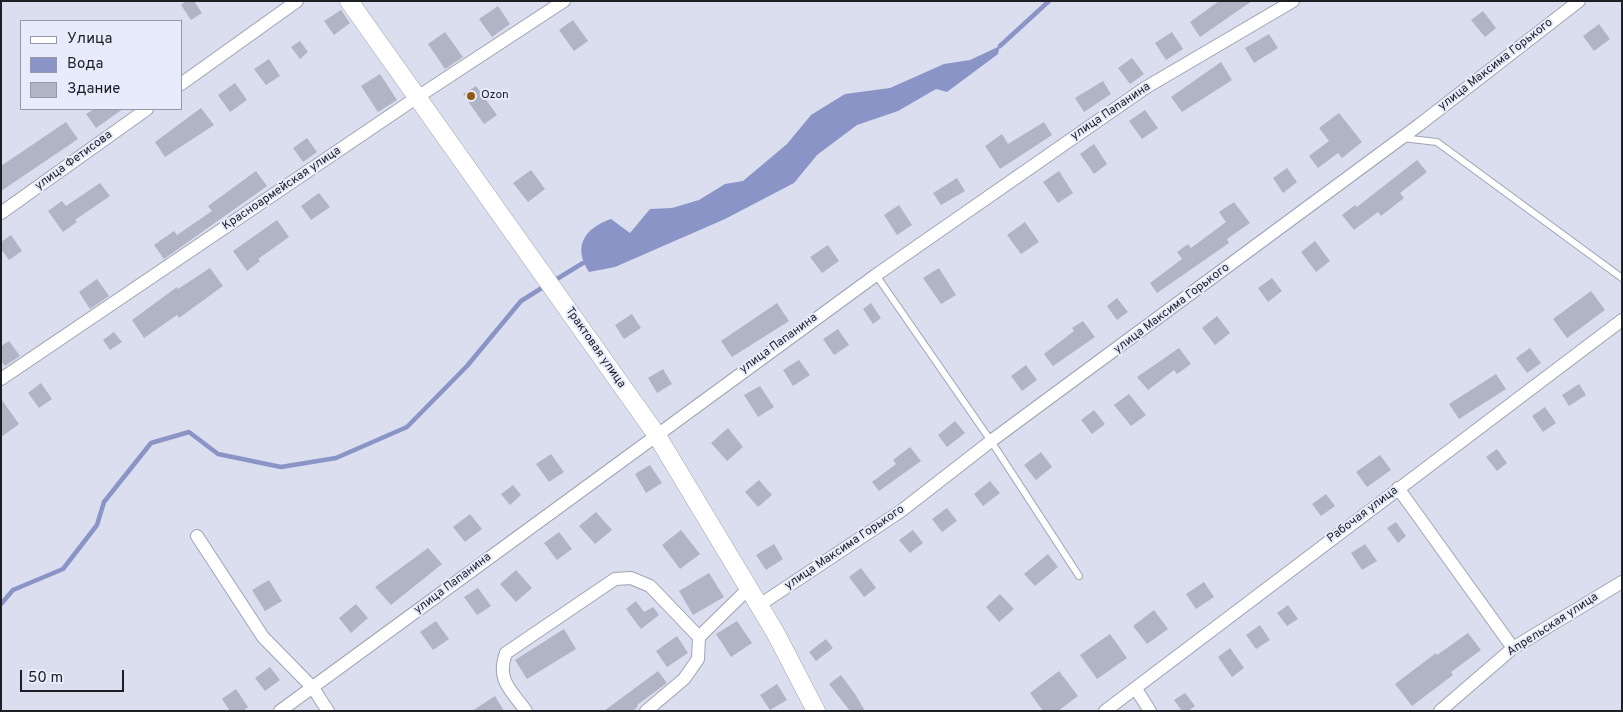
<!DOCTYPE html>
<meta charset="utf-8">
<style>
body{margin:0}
#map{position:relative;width:1623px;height:712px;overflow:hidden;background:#dadeee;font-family:Overpass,sans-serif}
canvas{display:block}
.frame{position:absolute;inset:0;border:2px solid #1d1f25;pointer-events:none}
.legend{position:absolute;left:20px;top:20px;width:162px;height:90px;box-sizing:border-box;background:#e7ebfb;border:1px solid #9699a5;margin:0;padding:6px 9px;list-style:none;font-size:15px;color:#1d1f25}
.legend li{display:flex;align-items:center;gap:10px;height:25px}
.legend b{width:25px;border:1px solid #9699a5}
.scale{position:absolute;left:20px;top:670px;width:104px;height:22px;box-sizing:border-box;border:2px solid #1d1f25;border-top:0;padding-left:6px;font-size:15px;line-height:18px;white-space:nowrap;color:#1d1f25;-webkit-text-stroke:4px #e7ebfb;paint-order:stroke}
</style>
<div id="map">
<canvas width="1623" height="712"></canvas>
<div class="frame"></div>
<ul class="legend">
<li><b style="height:6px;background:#fff"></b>Улица</li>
<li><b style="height:14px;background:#8a94c6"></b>Вода</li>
<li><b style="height:14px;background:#b0b4c4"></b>Здание</li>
</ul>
<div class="scale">50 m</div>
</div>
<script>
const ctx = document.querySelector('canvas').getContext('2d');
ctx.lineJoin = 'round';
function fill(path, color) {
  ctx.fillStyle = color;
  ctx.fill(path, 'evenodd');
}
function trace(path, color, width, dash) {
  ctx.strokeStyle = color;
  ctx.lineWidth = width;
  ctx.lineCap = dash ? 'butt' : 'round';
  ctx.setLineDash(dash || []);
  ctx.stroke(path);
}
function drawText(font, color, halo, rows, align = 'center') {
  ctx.font = font + ' Overpass,sans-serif';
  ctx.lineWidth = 4;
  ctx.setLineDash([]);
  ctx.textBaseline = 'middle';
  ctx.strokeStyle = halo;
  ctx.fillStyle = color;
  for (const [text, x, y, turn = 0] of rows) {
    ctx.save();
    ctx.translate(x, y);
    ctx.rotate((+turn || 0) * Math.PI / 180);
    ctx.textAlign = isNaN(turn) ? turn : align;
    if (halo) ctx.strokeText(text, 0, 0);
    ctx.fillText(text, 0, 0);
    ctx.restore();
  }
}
fill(new Path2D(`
 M1000 46 998 54 947 92 936 89 898 111 857 125 817 155 794 183 725 219 615 267 589 272C572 246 585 228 611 219L630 233 650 209 672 208 699 200 725 184 743 181 787 144 811 115 845 94 890 88 944 64 970 60Z`), '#8a94c6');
trace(new Path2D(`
 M1000 46 1049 1
 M552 282 583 263
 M1 604 13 590 63 569 97 525 104 502 151 443 189 432 218 454 281 467 336 458 407 427 467 366 521 301 545 286`), '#8a94c6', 4.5);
fill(new Path2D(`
 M186 1H194L202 13 191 20 181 5Z
 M1219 1H1252L1200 37 1190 22Z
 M498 6 510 24 492 37 479 19Z
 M341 10 350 23 334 35 324 21Z
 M1483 11 1496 28 1485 37 1471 20Z
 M573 20 588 41 574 51 559 30Z
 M1599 24 1610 39 1594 51 1583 36Z
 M445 32 463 57 445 69 428 44Z
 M1172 32 1183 49 1166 60 1155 43Z
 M1269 34 1278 48 1254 63 1245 48Z
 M300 41 308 52 300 59 291 47Z
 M1132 58 1144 74 1130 84 1118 68Z
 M269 59 280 76 266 85 254 69Z
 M1221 62 1232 80 1182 112 1171 97Z
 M380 74 397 100 378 112 361 86Z
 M1103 81 1111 94 1084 112 1075 98Z
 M235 83 247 100 230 112 218 95Z
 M476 86 497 115 484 124 463 94Z
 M201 108 214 125 165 157 155 142Z
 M94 109H123L96 128 86 114Z
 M1145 110 1158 128 1142 139 1129 121Z
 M1339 113 1362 142 1342 158 1338 153 1318 168 1309 156 1329 141 1319 128Z
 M66 122 78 139 1 191V166Z
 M1044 122 1052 135 1000 169 985 146 1002 134 1008 144Z
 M307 138 317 152 303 162 293 148Z
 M1094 144 1107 164 1094 174 1080 154Z
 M1417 160 1427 172 1400 193 1404 198 1381 216 1378 212 1354 230 1342 215 1355 205 1357 207Z
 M1287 168 1297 182 1283 193 1273 178Z
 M531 170 545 189 528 202 513 183Z
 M256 171 267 186 164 259 154 245 174 231 177 235 212 211 208 206Z
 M1059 171 1073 193 1058 203 1043 182Z
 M957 178 965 191 941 205 933 193Z
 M100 183 110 196 75 220 77 222 63 232 48 211 62 201 66 206Z
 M319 193 330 207 311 220 301 206Z
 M1234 202 1250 223 1227 239 1229 243 1157 293 1150 283 1182 259 1177 252 1188 244 1191 248 1226 222 1219 212Z
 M899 205 912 225 897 235 884 215Z
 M277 220 289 237 258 259 260 261 247 271 233 251Z
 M1025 222 1039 242 1021 254 1007 235Z
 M11 235 22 251 9 260 1 249V242Z
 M1315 241 1330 261 1316 272 1301 252Z
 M828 245 839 261 822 273 810 257Z
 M210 268 223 286 179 318 177 315 144 338 132 320 177 287 178 289Z
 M939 268 956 295 941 304 923 278Z
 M1272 278 1282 291 1268 302 1258 288Z
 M97 279 109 296 90 309 79 292Z
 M1591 291 1605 310 1567 338 1553 319Z
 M1117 298 1128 312 1117 320 1107 306Z
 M777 303 789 321 732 357 721 341Z
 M871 303 881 318 873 324 863 309Z
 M632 314 641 328 624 339 615 325Z
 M1217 316 1230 333 1215 345 1202 328Z
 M1083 321 1095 337 1053 366 1044 354 1074 331 1072 328Z
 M838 329 849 345 834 355 823 339Z
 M114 332 122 342 110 350 103 340Z
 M9 341 20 356 5 366 1 361V346Z
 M1179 348 1191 364 1177 374 1174 370 1148 390 1137 377Z
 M1530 348 1541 363 1527 373 1516 358Z
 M799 360 810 375 793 386 783 370Z
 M1026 365 1037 380 1022 391 1011 376Z
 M663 369 672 384 657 393 648 378Z
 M1496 374 1506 389 1459 419 1449 404Z
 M41 383 52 399 39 408 28 393Z
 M1579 384 1586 395 1569 406 1562 395Z
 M760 386 774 407 758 417 744 395Z
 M1129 394 1146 415 1131 426 1114 405Z
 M1 399 19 424 1 437Z
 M1545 407 1556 423 1543 432 1532 416Z
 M1094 410 1105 424 1092 434 1081 420Z
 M955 421 965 433 947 447 938 435Z
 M728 428 743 447 727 461 711 443Z
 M910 447 921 461 879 491 872 482 896 464 893 460Z
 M1497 449 1507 463 1497 471 1486 457Z
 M1041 452 1052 467 1036 480 1024 465Z
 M551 454 564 472 549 482 536 464Z
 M1380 455 1391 470 1367 487 1356 472Z
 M650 465 662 483 646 493 635 474Z
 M759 480 772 495 758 507 745 492Z
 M990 481 1000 493 983 506 974 494Z
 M513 485 521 495 510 505 501 494Z
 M1326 494 1335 506 1321 516 1312 504Z
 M947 508 957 521 942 532 932 519Z
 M596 512 612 530 595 544 579 526Z
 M470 514 482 529 465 542 453 527Z
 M1396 522 1406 536 1398 543 1387 528Z
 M681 530 700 554 680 569 662 545Z
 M913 530 923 543 910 553 899 540Z
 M559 532 572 549 557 560 544 543Z
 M774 544 783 559 766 570 756 555Z
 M1365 544 1377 561 1362 570 1351 553Z
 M428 548 442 564 391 605 375 587Z
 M1048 554 1058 567 1035 586 1024 574Z
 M861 568 876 588 864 597 849 577Z
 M516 570 532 588 516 602 500 584Z
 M709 573 724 597 693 615 679 591Z
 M269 580 282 601 265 611 252 590Z
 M1204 582 1214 597 1196 609 1186 594Z
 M478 588 491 606 477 615 464 597Z
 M1000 594 1014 609 999 622 986 607Z
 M636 601 644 612 653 607 659 615 641 629 626 609Z
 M356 604 368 618 351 633 339 618Z
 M1288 605 1298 619 1287 626 1277 613Z
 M1154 610 1168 629 1147 644 1133 626Z
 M436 621 449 639 433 650 420 632Z
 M737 621 752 643 731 657 716 634Z
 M1260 625 1270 640 1256 649 1246 635Z
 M564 629 576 649 527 679 515 660Z
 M1468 633 1481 650 1451 672 1453 675 1412 706 1395 684 1436 653 1437 655Z
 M1110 634 1127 658 1097 679 1080 655Z
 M677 636 688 653 667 667 656 651Z
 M826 639 833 648 816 661 809 652Z
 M1230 648 1244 668 1232 677 1218 657Z
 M270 667 280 680 265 691 255 678Z
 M658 671 667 683 637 705 638 706 633 711H604Z
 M1059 671 1078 696 1058 711H1043L1030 693Z
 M841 675 855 694 865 711H850L829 684Z
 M777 684 787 700 770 710 760 695Z
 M236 689 248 707 243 711H230L222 699Z
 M1185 693 1195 706 1188 711H1182L1174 700Z
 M495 696 504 711H472Z`), '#b0b4c4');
const lane = new Path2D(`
 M1402 138 1437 142 1622 278
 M876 275 991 441 1079 576`);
const street = new Path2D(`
 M181 84 297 1
 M1 213 147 109
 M1 379 416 98 564 1
 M1398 488 1513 648
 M197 536 263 637 313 688 328 711
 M758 606 901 511 991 441 1419 125 1579 1
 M699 637 748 589
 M1136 689 1150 711
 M280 711 876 275 1145 88 1293 1
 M526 711C511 690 496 680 506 653L615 579 631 578 650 586 699 637 698 659 684 679 646 711
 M1105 711 1622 320
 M1440 711 1513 648 1622 582`);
const secondary = new Path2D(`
 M349 1 656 434 775 632 816 711`);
trace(lane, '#9fa3b2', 8);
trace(street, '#9fa3b2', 14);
trace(secondary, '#9fa3b2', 19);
trace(lane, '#fff', 6);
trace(street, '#fff', 12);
trace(secondary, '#fff', 18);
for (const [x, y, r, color] of [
 [471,96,5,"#905a0f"]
]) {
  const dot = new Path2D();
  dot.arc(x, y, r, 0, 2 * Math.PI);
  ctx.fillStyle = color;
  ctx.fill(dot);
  trace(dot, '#e7ebfb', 2);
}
drawText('12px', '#1d1f25', '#e7ebfb', [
 ["улица Максима Горького",1496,65,-38],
 ["улица Папанина",1111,112,-34],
 ["улица Фетисова",74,161,-36],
 ["Красноармейская улица",282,189,-34],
 ["улица Максима Горького",1172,309,-37],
 ["улица Папанина",779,344,-36],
 ["Трактовая улица",595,348,55],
 ["Рабочая улица",1363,515,-37],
 ["улица Максима Горького",845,548,-34],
 ["улица Папанина",453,584,-37],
 ["Апрельская улица",1553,625,-33]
]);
drawText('12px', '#1d1f25', '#e7ebfb', [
 ["Ozon",481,96]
], 'left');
</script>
